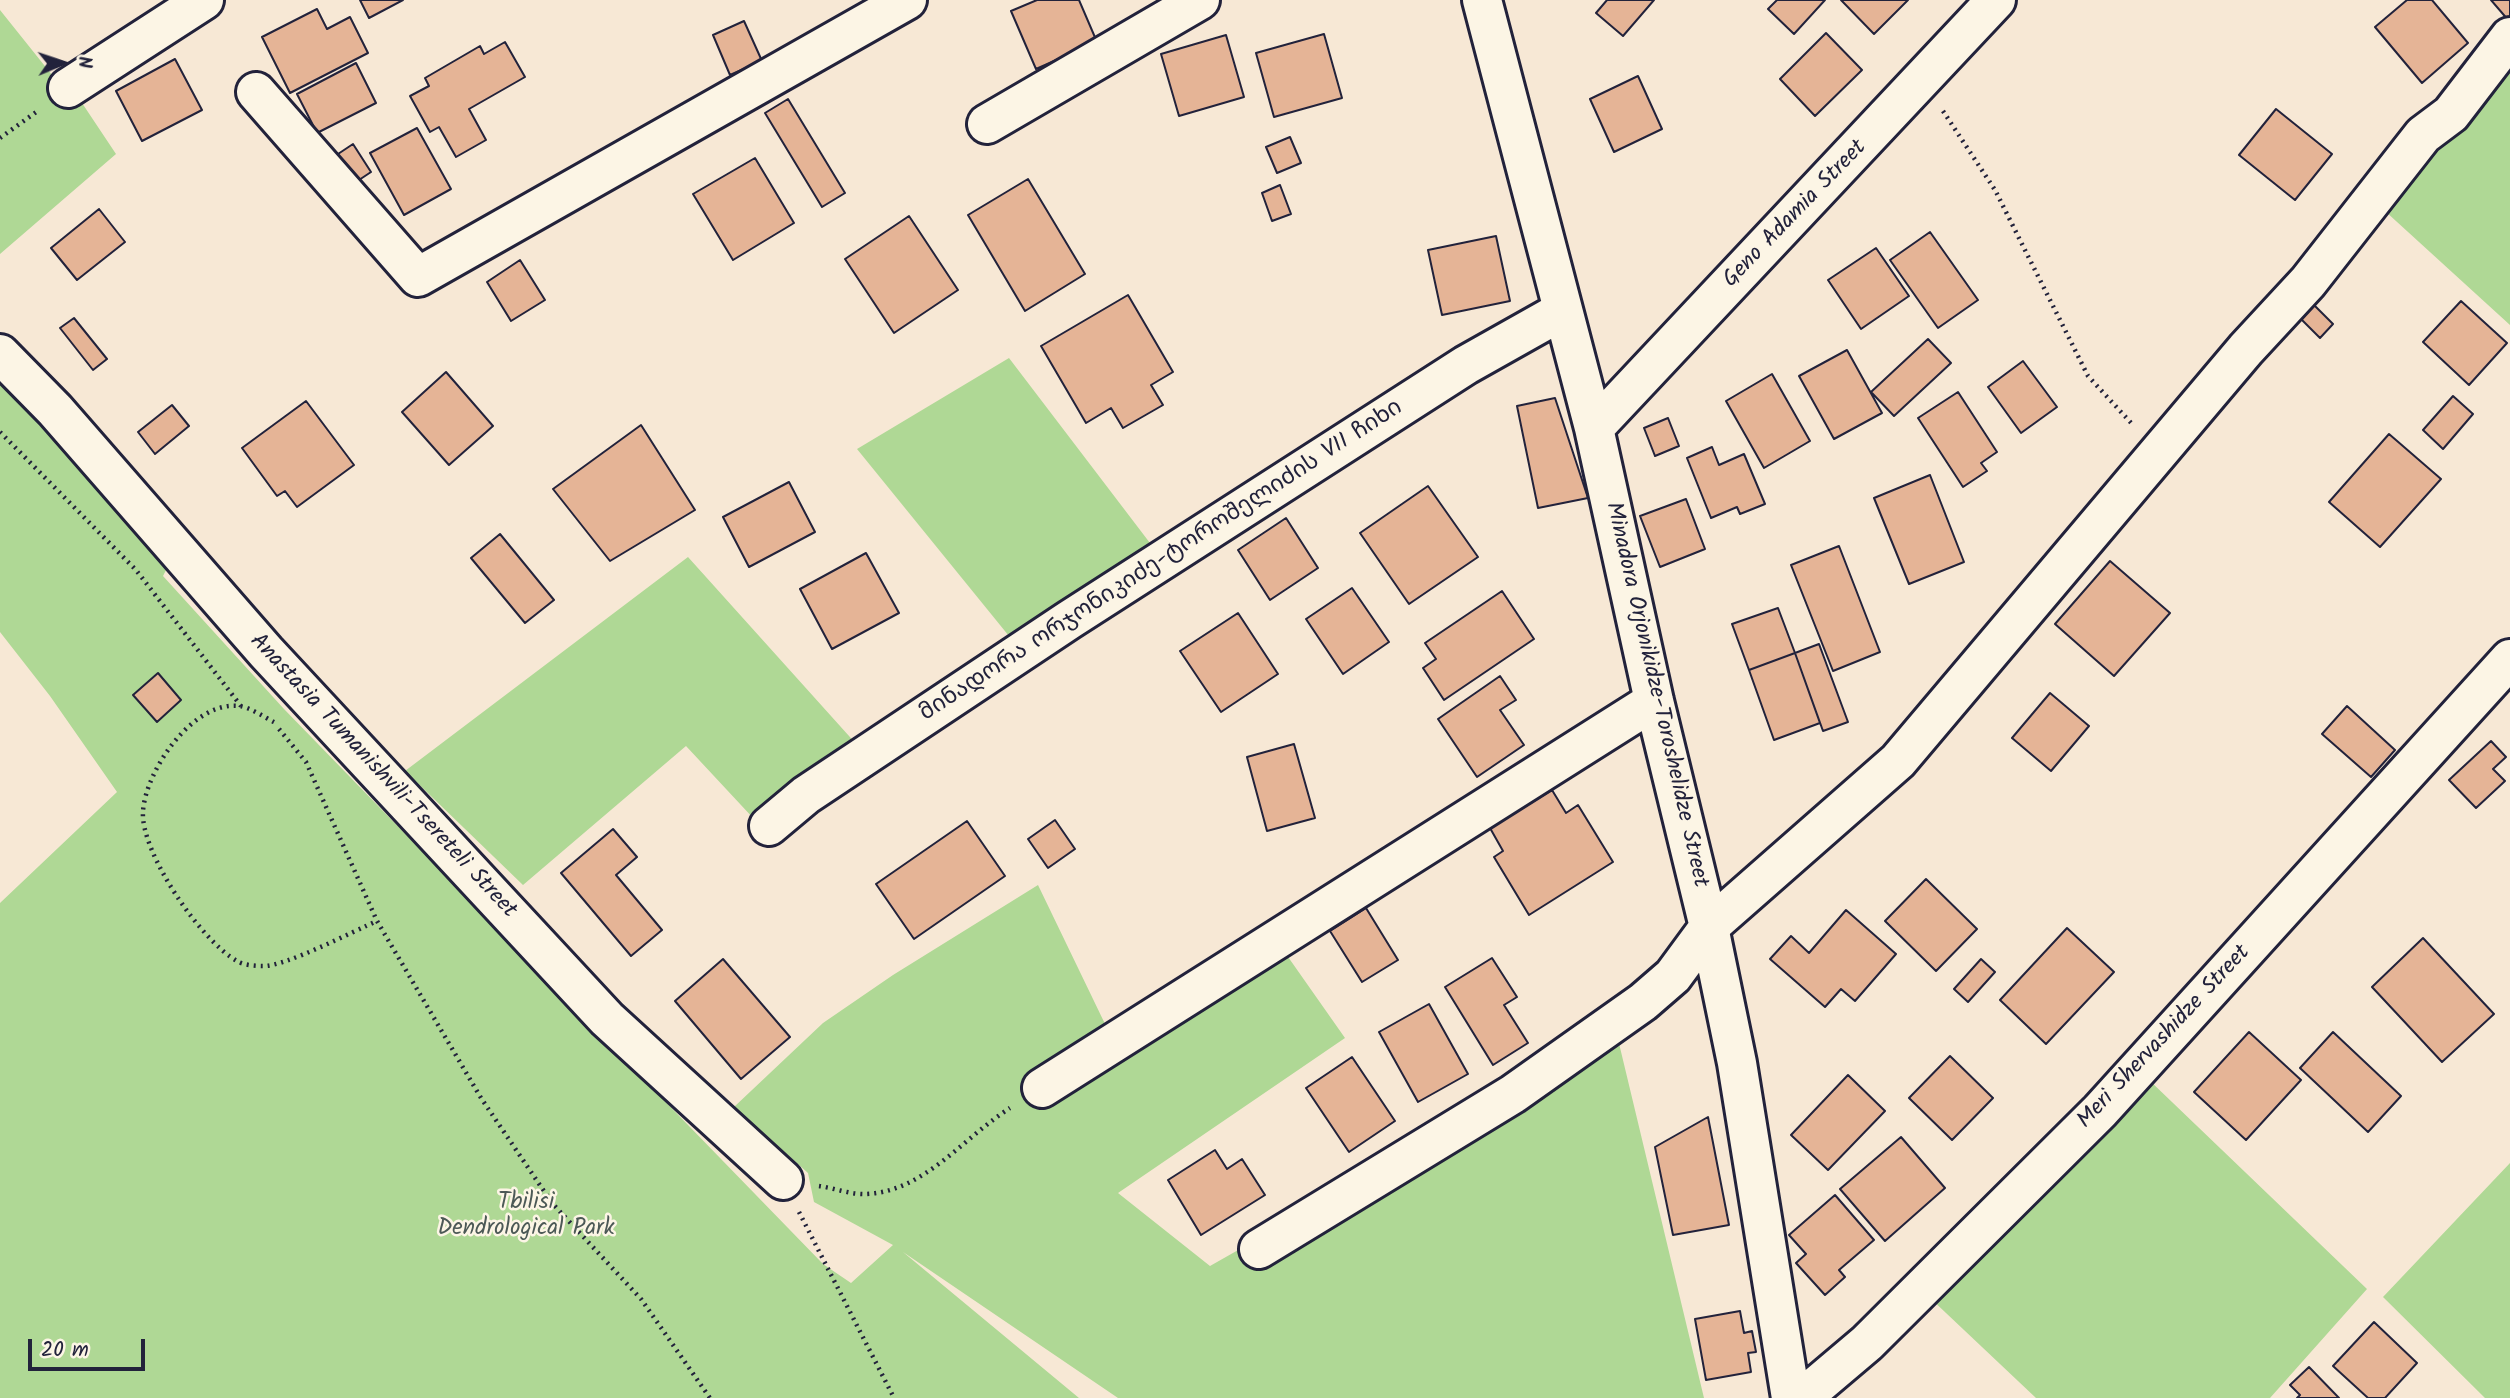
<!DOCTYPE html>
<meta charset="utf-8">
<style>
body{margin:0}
#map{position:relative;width:2510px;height:1398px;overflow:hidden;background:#f7e8d5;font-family:Kalam,sans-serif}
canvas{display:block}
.north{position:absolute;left:28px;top:28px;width:70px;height:70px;-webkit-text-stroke:5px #fcf5e5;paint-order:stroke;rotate:88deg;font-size:19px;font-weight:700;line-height:28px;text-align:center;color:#22223b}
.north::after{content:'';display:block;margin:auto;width:24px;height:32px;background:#22223b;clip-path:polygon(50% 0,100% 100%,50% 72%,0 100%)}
.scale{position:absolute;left:28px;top:1339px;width:117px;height:32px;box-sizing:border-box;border:4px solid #22223b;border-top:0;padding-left:9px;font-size:21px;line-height:24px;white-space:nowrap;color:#22223b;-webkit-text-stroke:5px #fcf5e5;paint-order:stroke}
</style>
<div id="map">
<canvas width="2510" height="1398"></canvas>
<div class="north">N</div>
<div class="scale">20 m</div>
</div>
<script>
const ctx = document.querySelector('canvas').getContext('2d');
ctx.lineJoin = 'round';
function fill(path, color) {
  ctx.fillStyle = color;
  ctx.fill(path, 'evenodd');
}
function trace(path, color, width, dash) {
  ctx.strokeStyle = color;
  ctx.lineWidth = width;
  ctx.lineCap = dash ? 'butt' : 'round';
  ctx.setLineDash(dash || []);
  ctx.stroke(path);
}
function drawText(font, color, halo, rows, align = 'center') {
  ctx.font = font + ' Kalam,"Noto Sans Georgian",sans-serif';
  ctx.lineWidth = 5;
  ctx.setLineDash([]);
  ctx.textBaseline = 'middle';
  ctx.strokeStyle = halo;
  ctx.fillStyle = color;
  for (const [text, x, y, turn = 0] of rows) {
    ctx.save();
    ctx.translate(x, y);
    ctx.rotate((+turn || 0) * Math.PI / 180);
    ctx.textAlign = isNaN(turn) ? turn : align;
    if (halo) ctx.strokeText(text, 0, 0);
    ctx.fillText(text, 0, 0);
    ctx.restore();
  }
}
fill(new Path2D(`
 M0 10 56 80 76 94 116 154 0 254Z
 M2510 65V325L2385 211 2470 105Z
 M1009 358 1153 547 1013 641 857 449Z
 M0 378 170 562 163 576 284 709 823 1264 851 1283 893 1245 814 1202 808 1173 734 1107 823 1023 893 975 1038 885 1120 1055 1286 954 1345 1038 1118 1193 1210 1266 1617 1035 1704 1398H1118L903 1252 1079 1398H0V903L117 792 50 696 0 632Z
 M688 557 858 746 754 819 686 746 523 885 405 771Z
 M2148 1079 2367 1289 2270 1398H2036L1928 1296Z
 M2510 1163V1398H2485L2383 1297Z`), '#afd895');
const building = new Path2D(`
 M360 0H403L369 18Z
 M1037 0H1079L1097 42 1036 69 1011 11Z
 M1607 0H1654L1623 36 1596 13Z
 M1777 0H1825L1794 34 1768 9Z
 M1841 0H1908L1874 34Z
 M2407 0H2432L2468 43 2422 83 2375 27Z
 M2491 0H2510V20L2509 21Z
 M317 9 327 29 350 17 368 53 290 93 262 37Z
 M744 21 762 61 730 75 713 35Z
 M1826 33 1862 70 1815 116 1780 79Z
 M1324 34 1342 98 1274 117 1256 53Z
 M1226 35 1244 97 1179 116 1161 54Z
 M505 42 525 77 469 109 486 140 456 157 439 127 430 132 410 96 429 86 425 78 480 46 484 54Z
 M175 59 202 110 142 141 116 91Z
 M356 63 376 103 317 133 297 94Z
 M1638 76 1662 129 1614 152 1590 99Z
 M788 99 845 193 822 207 765 113Z
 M2276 109 2332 154 2295 200 2239 155Z
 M417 128 451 189 404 215 370 153Z
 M1290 137 1301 163 1277 173 1266 147Z
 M353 144 371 172 350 186 332 158Z
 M755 158 794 223 733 260 693 194Z
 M1028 179 1085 274 1025 311 968 215Z
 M1280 185 1291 214 1272 221 1262 193Z
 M99 209 125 242 77 280 51 248Z
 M909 216 958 290 894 333 845 259Z
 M1930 232 1978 300 1938 328 1890 260Z
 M1496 236 1510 301 1442 315 1428 250Z
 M1876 248 1909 296 1861 329 1828 280Z
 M520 260 545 300 511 321 487 282Z
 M1128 295 1173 372 1151 385 1163 405 1123 428 1111 408 1086 423 1041 346Z
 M2461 301 2507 343 2469 385 2423 342Z
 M2314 305 2333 324 2320 338 2301 319Z
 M74 318 107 359 93 370 60 328Z
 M1928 339 1951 363 1894 416 1871 392Z
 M1847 350 1882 413 1834 439 1799 376Z
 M2023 361 2057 407 2021 433 1988 387Z
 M446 372 493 426 449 465 402 412Z
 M1772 374 1810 441 1764 468 1726 401Z
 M1958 392 1997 452 1981 463 1987 471 1963 487 1918 418Z
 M2453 396 2473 414 2443 449 2423 430Z
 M1555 398 1588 498 1538 508 1517 406Z
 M306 401 354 465 297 507 285 491 277 496 242 448Z
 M172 405 189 426 155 454 138 432Z
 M1668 418 1679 446 1655 456 1644 428Z
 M641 425 695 510 610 561 553 489Z
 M2389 434 2441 479 2380 547 2329 502Z
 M1712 447 1719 465 1744 454 1765 504 1740 514 1737 507 1711 518 1687 458Z
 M1930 475 1964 562 1909 584 1874 498Z
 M789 482 815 532 749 567 723 517Z
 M1428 486 1478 557 1409 604 1360 533Z
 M1686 499 1705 549 1660 567 1640 516Z
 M1286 518 1318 568 1270 600 1238 550Z
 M500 534 554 600 525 623 471 558Z
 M1839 546 1880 652 1833 671 1791 565Z
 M866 553 899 613 832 649 800 589Z
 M2110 561 2170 613 2114 676 2055 624Z
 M1352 588 1389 642 1343 674 1306 619Z
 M1502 591 1534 639 1444 700 1423 668 1436 659 1425 643Z
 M1778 608 1795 653 1749 670 1732 624Z
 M1238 613 1278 674 1221 712 1180 651Z
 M1819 644 1848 722 1823 731 1795 653Z
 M1795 653 1820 723 1774 740 1749 670Z
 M158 673 181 700 157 722 133 695Z
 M1500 676 1516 700 1500 710 1524 745 1477 777 1438 719Z
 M2050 693 2089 726 2051 771 2012 738Z
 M2347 706 2395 750 2371 777 2322 734Z
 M2491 741 2506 757 2493 769 2505 781 2476 808 2449 780Z
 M1294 744 1315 818 1267 831 1247 757Z
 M1552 790 1566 813 1578 805 1613 862 1529 915 1494 857 1503 851 1490 828Z
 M1055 820 1075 849 1048 868 1028 839Z
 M967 821 1005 876 914 939 876 884Z
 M613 829 637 857 616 875 662 930 631 956 561 873Z
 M1926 879 1977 929 1936 971 1885 921Z
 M1366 908 1398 960 1362 982 1330 931Z
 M1846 910 1896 954 1855 1001 1841 989 1825 1007 1770 959 1791 936 1809 953Z
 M2067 928 2114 972 2046 1044 2000 1000Z
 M2423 938 2494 1014 2442 1062 2372 987Z
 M1492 958 1517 997 1504 1005 1528 1043 1493 1065 1445 987Z
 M723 959 790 1037 741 1079 675 1001Z
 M1981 959 1995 972 1968 1002 1954 989Z
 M1429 1004 1468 1074 1418 1102 1379 1032Z
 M2249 1032 2301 1080 2246 1140 2194 1092Z
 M2333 1032 2401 1096 2368 1132 2300 1068Z
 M1950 1056 1993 1098 1952 1140 1909 1098Z
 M1352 1057 1395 1121 1349 1152 1306 1088Z
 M1848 1075 1885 1111 1828 1170 1791 1135Z
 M1708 1117 1729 1225 1673 1235 1655 1147Z
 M1901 1137 1945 1188 1885 1241 1840 1189Z
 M1215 1150 1227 1169 1242 1159 1265 1195 1201 1235 1168 1180Z
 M1835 1195 1874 1240 1839 1270 1845 1277 1825 1295 1796 1263 1806 1254 1789 1235Z
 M1740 1311 1744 1333 1752 1331 1756 1352 1748 1353 1751 1372 1706 1380 1695 1319Z
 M2374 1322 2417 1363 2385 1398H2368L2333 1366Z
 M2309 1367 2339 1398H2297L2300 1395 2290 1385Z`);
fill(building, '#e5b496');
trace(building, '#22223b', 2);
const minor = new Path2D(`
 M1482 0 1594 428 1654 701 1709 927 1737 1063 1791 1398
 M68 88 204 0
 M256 92 418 277 907 0
 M987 124 1200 0
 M0 354 55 410 266 652 607 1019 783 1180
 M1594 428 1996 0
 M769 826 806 795 1069 620 1466 365 1562 311
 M1042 1088 1654 701
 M1259 1249 1513 1094 1643 1002 1673 976 1709 927 1898 761 2246 349 2308 282 2423 135 2451 114 2510 37
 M1802 1398 1867 1343 2100 1111 2510 659`);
trace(minor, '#22223b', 44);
trace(new Path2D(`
 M1943 111 1995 190 2088 376 2133 425
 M0 138 39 110
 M0 432 136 570 241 706
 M274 722C264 717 251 708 240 706 193 700 146 770 143 811 140 852 201 941 237 961 243 965 255 966 263 966 284 967 354 931 377 921
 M279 729 306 762 377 921 481 1098 552 1203 641 1299 710 1398
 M819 1186C834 1188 852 1195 867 1194 925 1191 964 1137 1010 1108
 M799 1212 894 1398`), '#22223b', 4.5, [2, 5]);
trace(minor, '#fcf5e5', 38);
drawText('23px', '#22223b', '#fcf5e5', [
 ["Geno Adamia Street",1796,215,-46],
 ["მინადორა ორჯონიკიძე-ტოროშელიძის VII ჩიხი",1162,562,-33],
 ["Minadora Orjonikidze-Toroshelidze Street",1655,695,77],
 ["Anastasia Tumanishvili-Tsereteli Street",382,777,47],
 ["Meri Shervashidze Street",2165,1038,-47]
]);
drawText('23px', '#4c5956', '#fcf5e5', [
 ["Tbilisi",526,1204],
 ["Dendrological Park",526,1230]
]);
</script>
